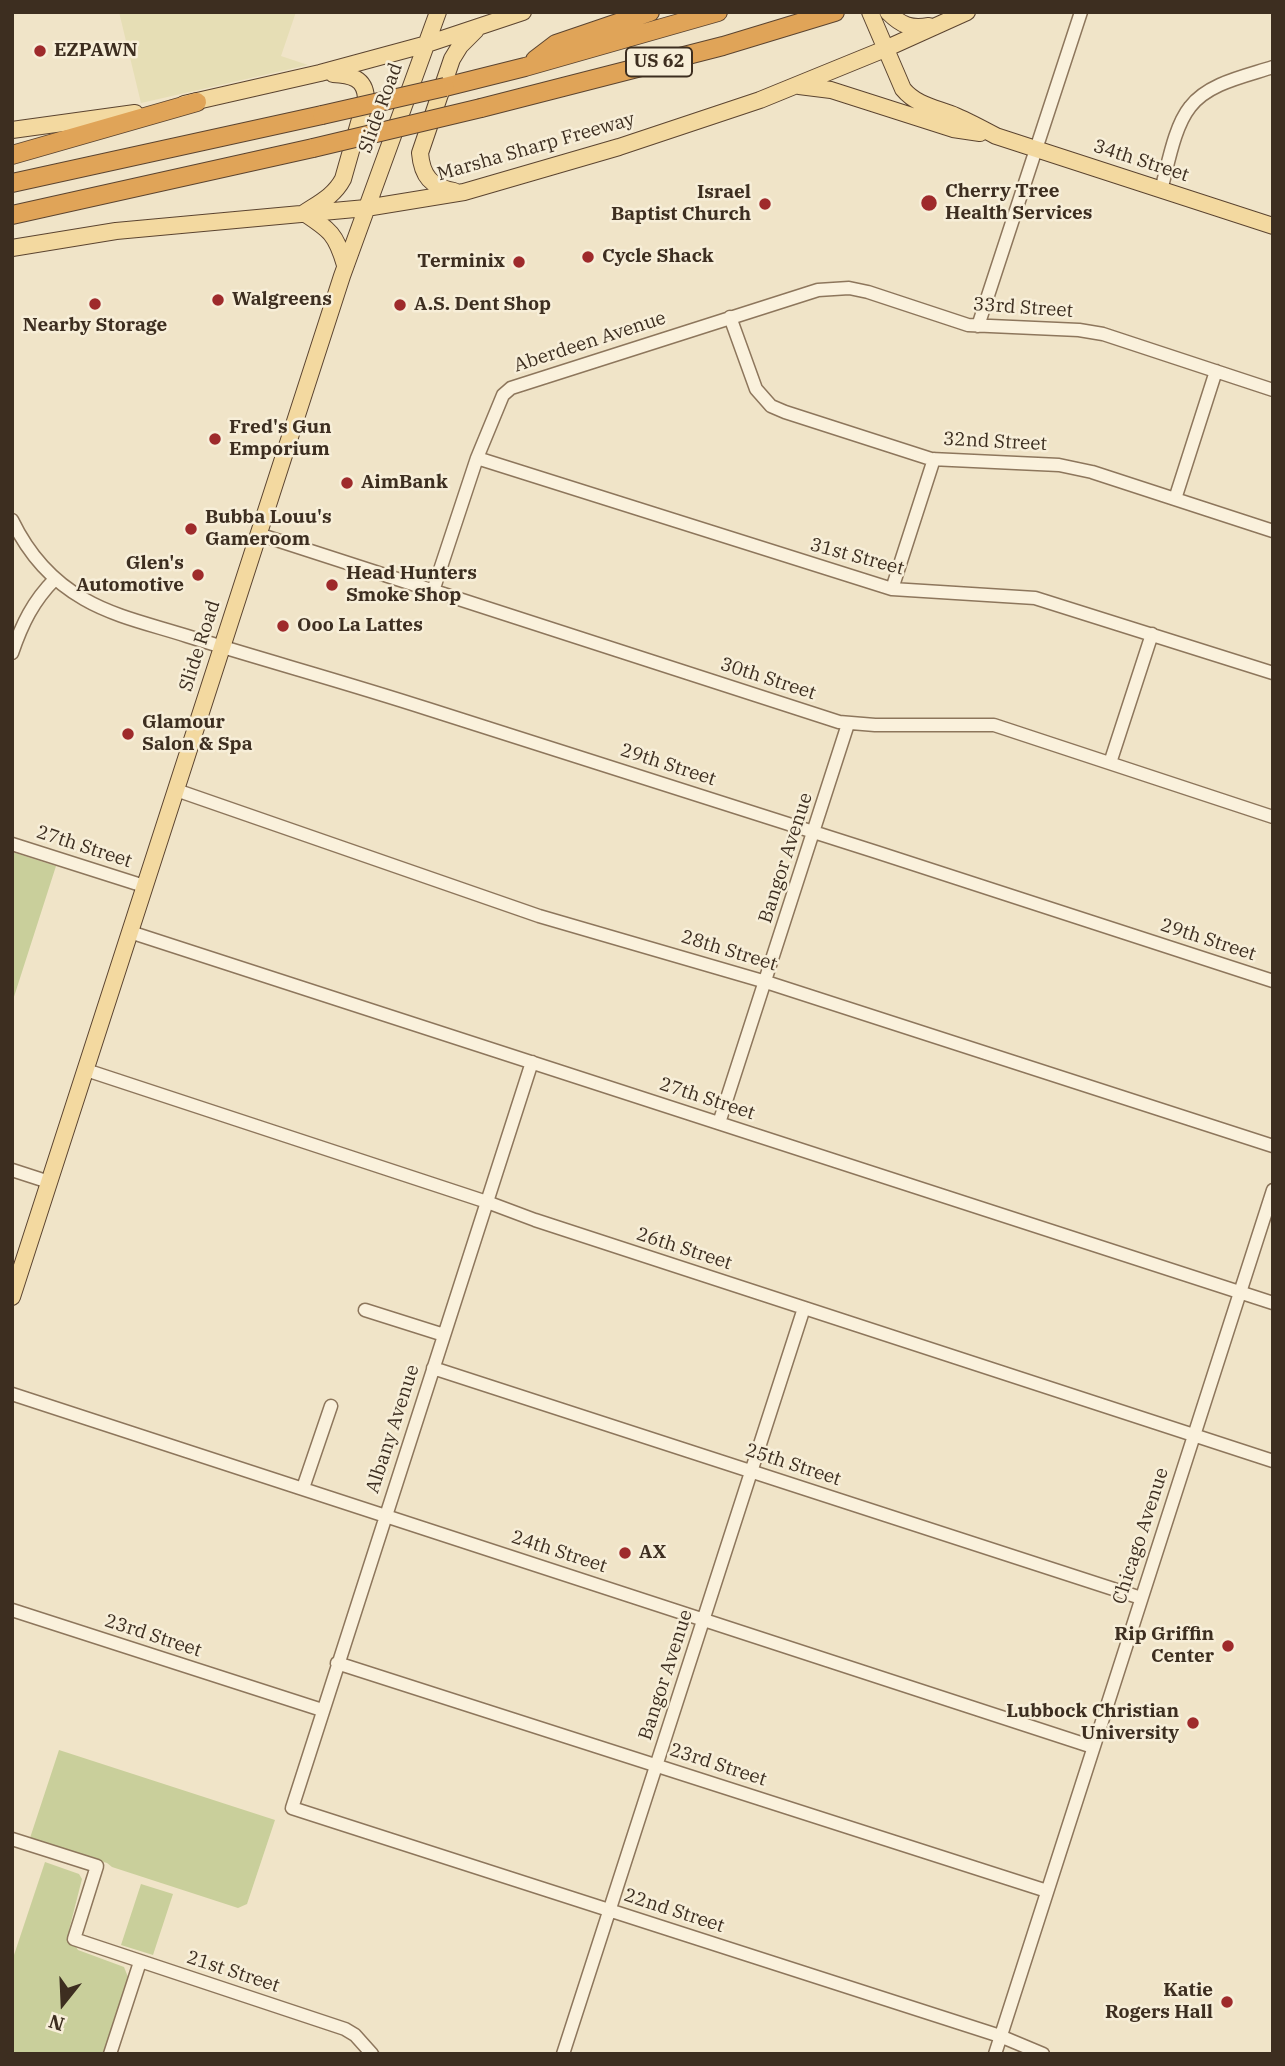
<!DOCTYPE html>
<style>
body{margin:0}
#map{position:relative;width:1285px;height:2066px;overflow:hidden;background:#f0e4c8;font-family:"IBM Plex Serif",serif}
canvas{display:block}
.frame{position:absolute;inset:0;border:14px solid #3d2e20;pointer-events:none}
.north{position:absolute;left:28px;top:1968px;width:70px;height:70px;-webkit-text-stroke:5px #f7eed8;paint-order:stroke;rotate:198deg;font-size:19px;font-weight:700;line-height:28px;text-align:center;color:#3d2e20}
.north::after{content:'';display:block;margin:auto;width:24px;height:32px;background:#3d2e20;clip-path:polygon(50% 0,100% 100%,50% 72%,0 100%)}
</style>
<div id="map">
<canvas width="1285" height="2066"></canvas>
<div class="frame"></div>
<div class="north">N</div>
</div>
<script>
const ctx = document.querySelector('canvas').getContext('2d');
ctx.lineJoin = 'round';
function fill(path, color) {
  ctx.fillStyle = color;
  ctx.fill(path, 'evenodd');
}
function trace(path, color, width, dash) {
  ctx.strokeStyle = color;
  ctx.lineWidth = width;
  ctx.lineCap = dash ? 'butt' : 'round';
  ctx.setLineDash(dash || []);
  ctx.stroke(path);
}
function drawText(font, color, halo, rows, align = 'center') {
  ctx.font = font + ' "IBM Plex Serif",serif';
  ctx.lineWidth = 5;
  ctx.setLineDash([]);
  ctx.textBaseline = 'middle';
  ctx.strokeStyle = halo;
  ctx.fillStyle = color;
  for (const [text, x, y, turn = 0] of rows) {
    ctx.save();
    ctx.translate(x, y);
    ctx.rotate((+turn || 0) * Math.PI / 180);
    ctx.textAlign = isNaN(turn) ? turn : align;
    if (halo) ctx.strokeText(text, 0, 0);
    ctx.fillText(text, 0, 0);
    ctx.restore();
  }
}
fill(new Path2D(`
 M119 12H296L281 56 308 65 141 103Z`), '#e6deb5');
fill(new Path2D(`
 M12 852 56 866 12 1003Z
 M59 1750 275 1820 247 1904 238 1908 112 1867 107 1863 30 1838Z
 M45 1862 79 1874 82 1879 69 1930V1935L78 1950 124 1967 128 1977 103 2054H19L12 2051V1961Z
 M141 1884 173 1894 153 1955 121 1945Z`), '#c9cf9b');
const minor = new Path2D(`
 M1161 190C1168 165 1174 127 1190 107 1208 83 1246 76 1273 67
 M730 317 756 389 771 406 785 412 931 459 1059 465 1092 472 1273 531
 M978 326 1081 12
 M477 458 892 589 1035 598 1273 673
 M1175 499 1216 371
 M12 520C28 553 52 581 84 599 115 617 153 625 187 636 267 661 348 683 428 709 710 799 992 888 1273 981
 M258 534 839 722 875 725H994L1273 817
 M892 589 934 459
 M433 591 477 458 503 395 511 388 818 290 849 288 868 292 968 325 1079 330 1103 334 1273 390
 M12 653C22 624 33 601 55 579
 M1110 763 1152 634
 M176 790 539 916 766 982 1273 1146
 M12 844 144 886
 M130 932 1273 1303
 M532 1062 292 1808 1000 2036 1043 2054
 M86 1070 487 1202 535 1220 1273 1461
 M719 1123 848 724
 M12 1170 49 1182
 M365 1310 444 1335
 M433 1368 1141 1598
 M12 1394 1093 1747
 M303 1488 331 1406
 M12 1610 322 1710
 M337 1663 1047 1891
 M12 1839 97 1866 74 1939 345 2029 355 2035 372 2054
 M110 2054 140 1962
 M563 2054 804 1308
 M995 2054 1273 1190`);
const major = new Path2D(`
 M870 12 903 89C917 106 937 108 956 116 970 122 983 129 996 136L1273 226
 M888 12C902 26 911 29 929 26
 M333 74C351 75 365 78 366 98L343 179C334 196 319 203 304 213 330 230 336 234 345 265
 M799 86 831 90 953 129 980 133
 M184 104 320 73 427 44 523 12
 M12 130 135 113
 M454 191C431 187 422 176 420 153L452 59 460 46 476 30
 M12 248 116 231 366 208 464 192 619 147 760 100 885 49 967 12
 M12 1297 342 276 438 12`);
const highway = new Path2D(`
 M535 60 556 44 650 12
 M445 87 525 67 718 12
 M481 108 723 46 835 12
 M12 155 197 102
 M12 183 322 115
 M12 215 313 148`);
trace(minor, '#8d765c', 15);
trace(major, '#5b4430', 18);
trace(highway, '#5b4430', 20);
trace(minor, '#faf1dc', 12);
trace(major, '#f3d9a0', 16);
trace(highway, '#e0a458', 18);
const highwayBridge = new Path2D(`
 M322 115 445 87
 M313 148 481 108`);
trace(highwayBridge, '#5b4430', 20, []);
trace(highwayBridge, '#e0a458', 18);
for (const [x, y, r, color] of [
 [40,51,7,"#9e2a2b"],
 [929,203,9,"#9e2a2b"],
 [765,204,7,"#9e2a2b"],
 [588,257,7,"#9e2a2b"],
 [519,262,7,"#9e2a2b"],
 [218,300,7,"#9e2a2b"],
 [95,304,7,"#9e2a2b"],
 [400,305,7,"#9e2a2b"],
 [215,439,7,"#9e2a2b"],
 [347,483,7,"#9e2a2b"],
 [191,529,7,"#9e2a2b"],
 [198,575,7,"#9e2a2b"],
 [332,585,7,"#9e2a2b"],
 [283,626,7,"#9e2a2b"],
 [128,734,7,"#9e2a2b"],
 [625,1553,7,"#9e2a2b"],
 [1228,1646,7,"#9e2a2b"],
 [1193,1723,7,"#9e2a2b"],
 [1227,2002,7,"#9e2a2b"]
]) {
  const dot = new Path2D();
  dot.arc(x, y, r, 0, 2 * Math.PI);
  ctx.fillStyle = color;
  ctx.fill(dot);
  trace(dot, '#f7eed8', 2.5);
}
for (const [x, y, w] of [
 [659,62,66]
]) {
  const box = new Path2D();
  box.roundRect(x - w / 2, y - 14.5, w, 29, 5);
  ctx.fillStyle = '#f7eed8';
  ctx.fill(box);
  trace(box, '#3d2e20', 2);
}
drawText('bold 18px', '#3d2e20', null, [
 ["US 62",659,62]
]);
drawText('bold 19px', '#3d2e20', '#f7eed8', [
 ["EZPAWN",54,51],
 ["Cherry Tree",945,192],
 ["Health Services",945,214],
 ["Israel",751,193,"right"],
 ["Baptist Church",751,215,"right"],
 ["Cycle Shack",602,257],
 ["Terminix",505,262,"right"],
 ["Walgreens",232,300],
 ["A.S. Dent Shop",414,305],
 ["Nearby Storage",95,326,"center"],
 ["Fred's Gun",229,428],
 ["Emporium",229,450],
 ["AimBank",361,483],
 ["Bubba Louu's",205,518],
 ["Gameroom",205,540],
 ["Glen's",184,564,"right"],
 ["Automotive",184,586,"right"],
 ["Head Hunters",346,574],
 ["Smoke Shop",346,596],
 ["Ooo La Lattes",297,626],
 ["Glamour",142,723],
 ["Salon & Spa",142,745],
 ["AX",639,1553],
 ["Rip Griffin",1214,1635,"right"],
 ["Center",1214,1657,"right"],
 ["Lubbock Christian",1179,1712,"right"],
 ["University",1179,1734,"right"],
 ["Katie",1213,1991,"right"],
 ["Rogers Hall",1213,2013,"right"]
], 'left');
drawText('19px', '#3d2e20', '#f7eed8', [
 ["Slide Road",381,108,-70],
 ["Marsha Sharp Freeway",536,147,-16],
 ["34th Street",1141,161,18],
 ["33rd Street",1023,308,4],
 ["Aberdeen Avenue",590,342,-18],
 ["32nd Street",995,442,3],
 ["31st Street",857,557,15],
 ["Slide Road",200,646,-72],
 ["30th Street",768,679,18],
 ["29th Street",668,765,18],
 ["27th Street",84,847,18],
 ["Bangor Avenue",786,858,-72],
 ["29th Street",1208,940,18],
 ["28th Street",729,951,17],
 ["27th Street",707,1099,18],
 ["26th Street",684,1249,18],
 ["Albany Avenue",393,1429,-72],
 ["25th Street",793,1465,18],
 ["Chicago Avenue",1141,1536,-72],
 ["24th Street",559,1552,18],
 ["23rd Street",153,1636,18],
 ["Bangor Avenue",666,1675,-72],
 ["23rd Street",718,1765,18],
 ["22nd Street",674,1911,18],
 ["21st Street",233,1972,18]
]);
</script>
